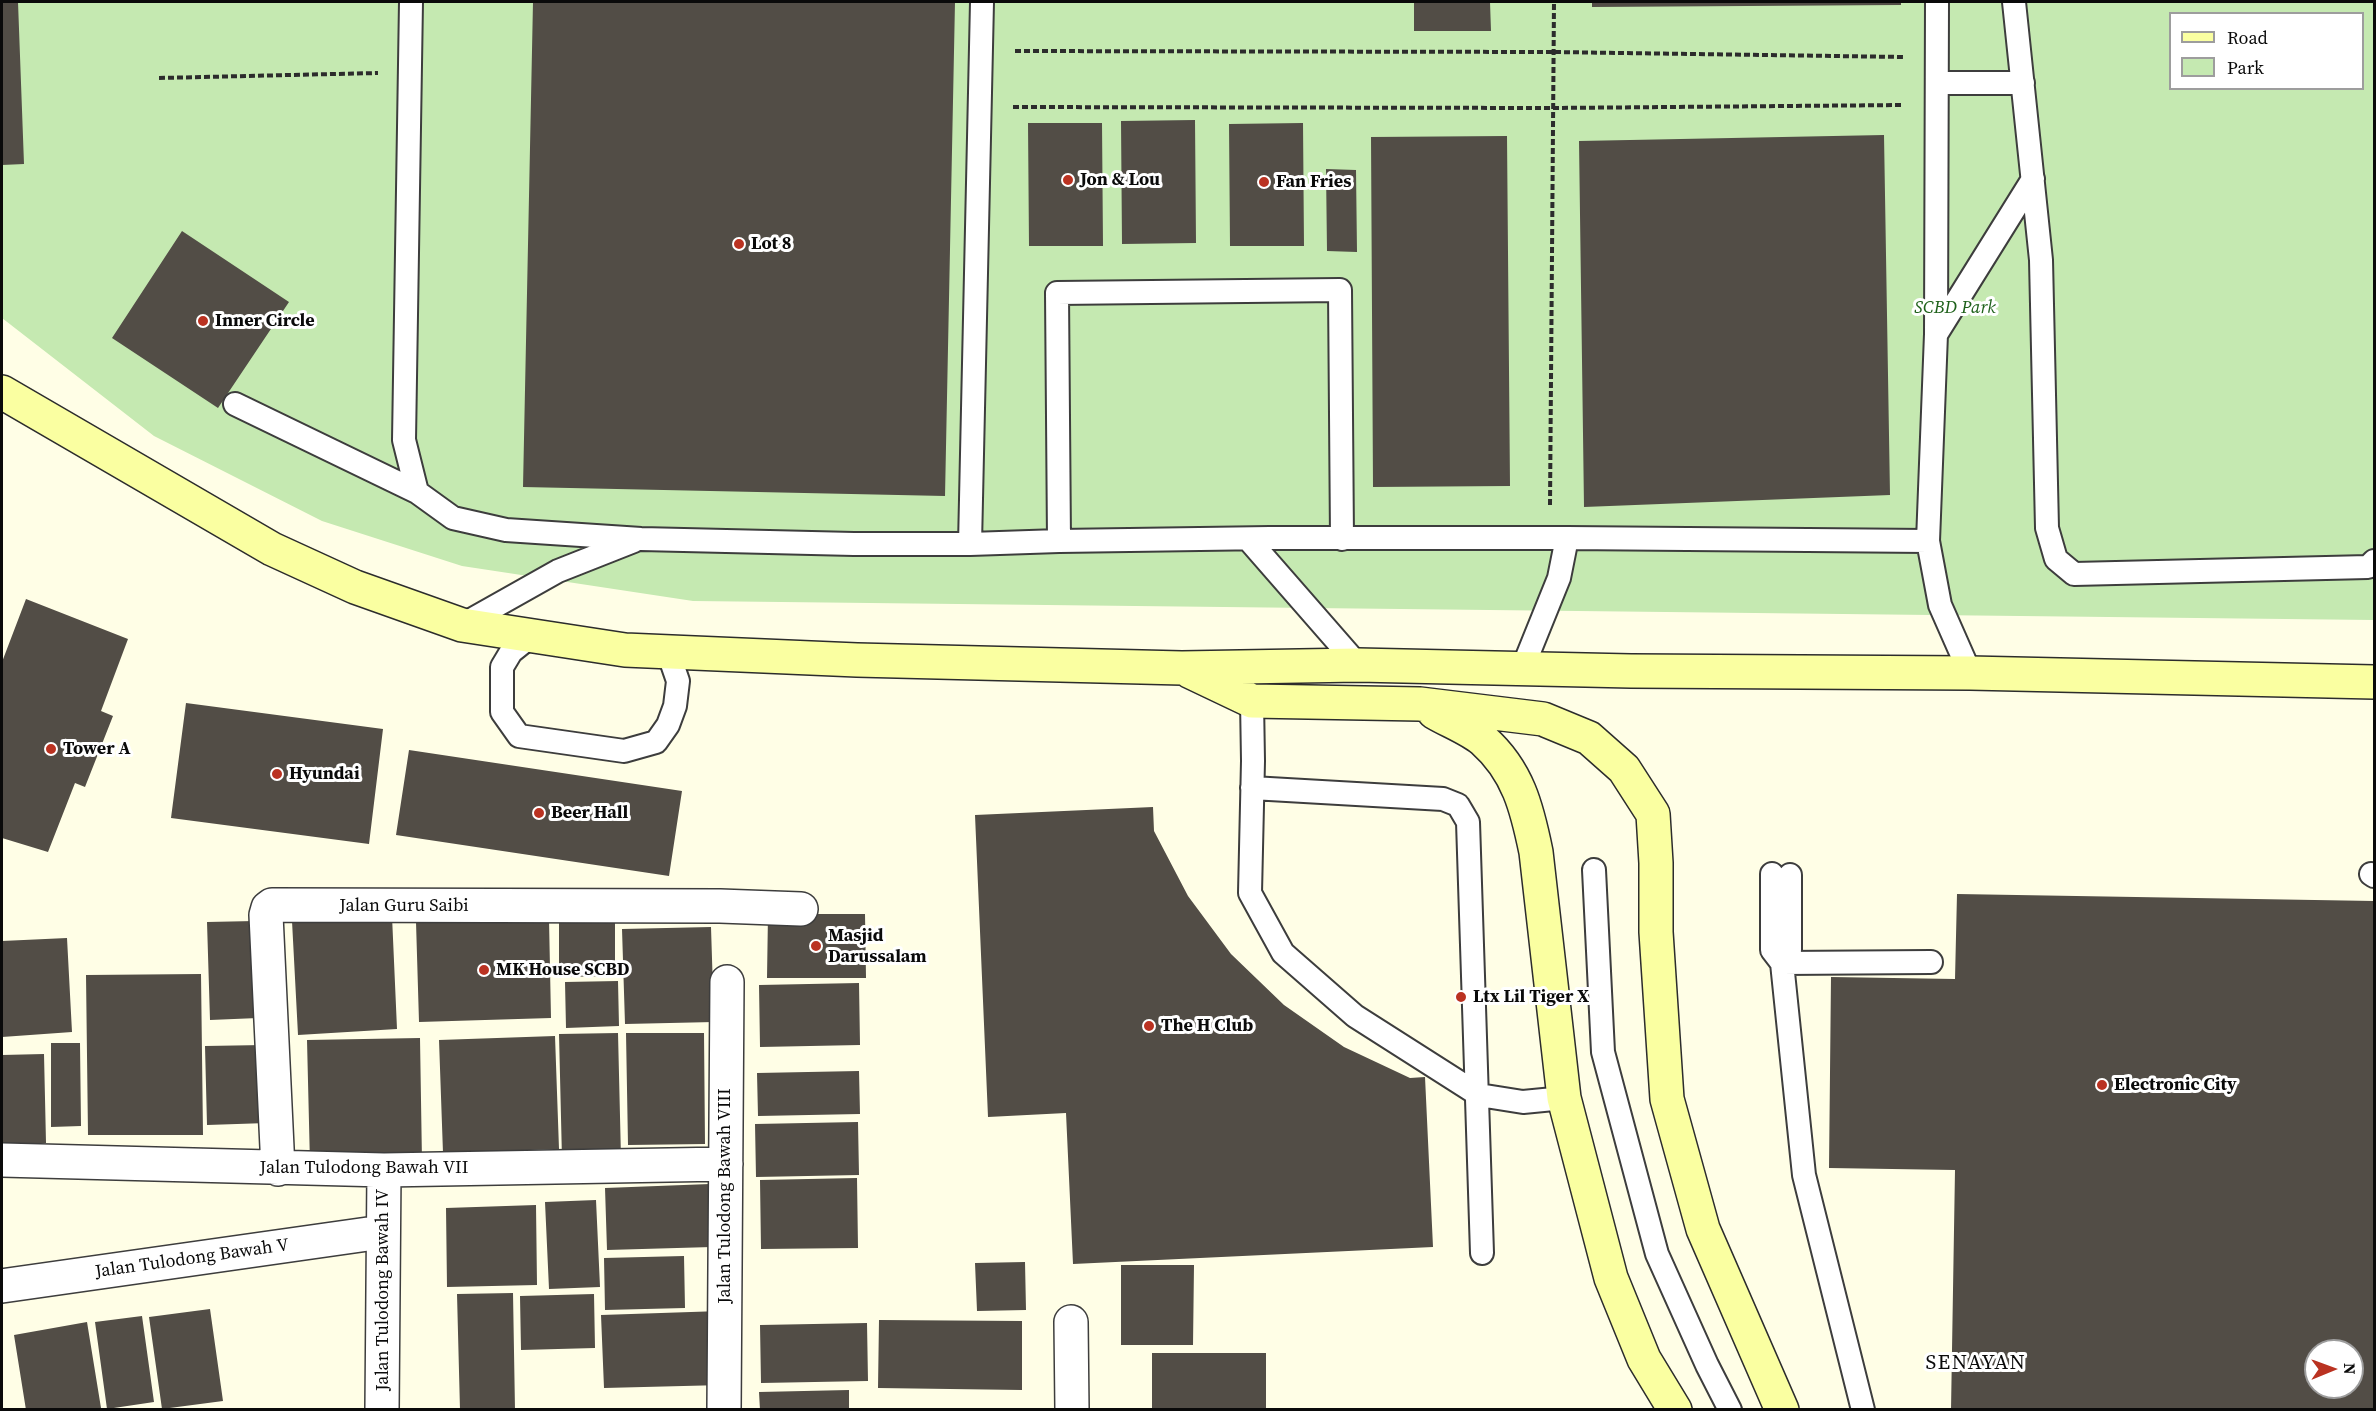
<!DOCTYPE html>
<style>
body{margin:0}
#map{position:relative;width:2376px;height:1411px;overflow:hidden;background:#fffee6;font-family:"Source Serif 4",serif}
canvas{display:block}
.frame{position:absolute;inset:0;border:3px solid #0a0a0a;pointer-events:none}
.legend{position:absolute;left:2169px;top:12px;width:195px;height:78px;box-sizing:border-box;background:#fff;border:2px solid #9d9d9d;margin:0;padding:8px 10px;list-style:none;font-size:18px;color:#0a0a0a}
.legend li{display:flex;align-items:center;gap:12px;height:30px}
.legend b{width:30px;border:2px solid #9d9d9d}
.north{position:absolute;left:2304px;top:1339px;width:60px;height:60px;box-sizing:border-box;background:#fff;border:2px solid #9d9d9d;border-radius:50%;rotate:89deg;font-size:16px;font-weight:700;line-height:24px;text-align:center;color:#0a0a0a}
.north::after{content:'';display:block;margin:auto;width:21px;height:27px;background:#ba3221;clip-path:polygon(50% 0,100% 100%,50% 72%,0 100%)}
</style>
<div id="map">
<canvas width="2376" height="1411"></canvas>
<div class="frame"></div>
<ul class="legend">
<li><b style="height:8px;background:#faffa1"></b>Road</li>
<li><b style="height:16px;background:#c5e9b1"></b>Park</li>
</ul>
<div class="north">N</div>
</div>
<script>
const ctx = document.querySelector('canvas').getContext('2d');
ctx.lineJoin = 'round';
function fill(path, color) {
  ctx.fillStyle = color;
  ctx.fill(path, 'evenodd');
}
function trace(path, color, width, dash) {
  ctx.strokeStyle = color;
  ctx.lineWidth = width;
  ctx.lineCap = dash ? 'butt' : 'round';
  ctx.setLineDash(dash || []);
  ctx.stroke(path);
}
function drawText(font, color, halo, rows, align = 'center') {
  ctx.font = font + ' "Source Serif 4",serif';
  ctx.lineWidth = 6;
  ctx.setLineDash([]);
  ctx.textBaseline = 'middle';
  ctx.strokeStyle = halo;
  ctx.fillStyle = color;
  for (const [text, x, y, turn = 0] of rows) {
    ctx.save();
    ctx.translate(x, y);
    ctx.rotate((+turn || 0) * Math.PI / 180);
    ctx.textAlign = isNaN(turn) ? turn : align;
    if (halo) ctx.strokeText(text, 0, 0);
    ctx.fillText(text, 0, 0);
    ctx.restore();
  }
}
fill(new Path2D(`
 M2 2H2374V620L693 601 462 566 322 521 154 436 2 318ZM2170 14H2362V88H2170Z`), '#c5e9b1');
fill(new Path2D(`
 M2 2H18L24 164 2 165Z
 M533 2H955L945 496 523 487Z
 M1414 2H1490L1491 31H1414Z
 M1592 2H1901V5L1592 7Z
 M1195 120 1196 243 1122 244 1121 121Z
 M1028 123H1102L1103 246H1029Z
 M1303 123 1304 246H1230L1229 124Z
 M1884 135 1890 495 1584 507 1579 141Z
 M1507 136 1510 486 1373 487 1371 137Z
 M1326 169 1356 170 1357 252 1327 251Z
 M182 231 289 302 218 408 112 338Z
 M26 599 128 639 101 711 113 716 85 787 75 783 48 852 2 838V662Z
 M186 703 383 729 369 844 171 818Z
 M409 750 682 791 669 876 396 835Z
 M1153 807 1154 831 1188 896 1231 954 1284 1005 1344 1047 1410 1078 1425 1077 1433 1247 1073 1264 1066 1113 988 1117 975 815Z
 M1957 894 2374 901V1410H1951L1955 1170 1829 1168 1831 977 1955 979ZM2316 1351H2352V1387H2316Z
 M768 914H865L866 978H767Z
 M392 916 397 1029 298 1035 292 921Z
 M559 918H615V976L559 977Z
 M549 919 551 1018 419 1022 416 922Z
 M255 921 258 1018 210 1020 207 922Z
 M711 927 714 1022 625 1024 622 929Z
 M67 938 72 1032 2 1037V941Z
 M201 974 203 1135H88L86 975Z
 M618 981 619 1026 566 1028 565 982Z
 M859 983 860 1045 760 1047 759 985Z
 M618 1033 621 1158 562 1159 559 1034Z
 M626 1033H704L705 1144 628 1145Z
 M555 1036 559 1149 443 1153 439 1040Z
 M420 1038 422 1162 310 1164 307 1040Z
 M51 1043H80L81 1126 51 1127Z
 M264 1045 267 1123 207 1125 205 1046Z
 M44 1054 46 1143H2V1055Z
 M859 1071 860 1114 758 1116 757 1073Z
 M858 1122 859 1175 756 1177 755 1124Z
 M857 1178 858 1248 761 1249 760 1180Z
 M710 1184 712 1247 607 1250 605 1188Z
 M596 1200 600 1287 549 1289 545 1202Z
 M536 1205 537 1285 447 1287 446 1208Z
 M684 1256 685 1308 605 1310 604 1258Z
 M1025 1262 1026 1310 977 1311 975 1263Z
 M1121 1265H1194L1193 1345H1121Z
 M513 1293 515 1410H460L457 1294Z
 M594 1294 595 1348 521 1350 520 1296Z
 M210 1309 223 1401 162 1409 149 1317Z
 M721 1311 723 1385 604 1388 601 1315Z
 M142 1316 154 1402 107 1409 95 1322Z
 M879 1320 1022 1321V1390L878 1388Z
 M87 1322 101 1408 26 1410 14 1335Z
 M867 1323 868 1381 761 1383 760 1325Z
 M1152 1353H1266V1410H1152Z
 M849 1390V1410H760L759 1392Z`), '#524d46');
const service = new Path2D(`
 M411 2 404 440 417 492
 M1937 2 1936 334 1928 541 1940 605 1970 673
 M2014 2 2041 260 2047 528 2056 559 2074 574 2368 567 2374 561
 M1938 83H2023
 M1937 333 2033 179
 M235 404 417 492 453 518 506 530 641 539 854 544H970L1059 541 1270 538H1567L1928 541
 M1248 539 1358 665
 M1059 541 1057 293 1340 290 1342 539
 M970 544 982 2
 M462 625 558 571 634 541
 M531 636 511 652 502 667V712L519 736 624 751 656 742 668 725 675 706 678 681 668 652
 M1523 667 1559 578 1567 538
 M1252 701 1253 761 1250 893 1283 953 1355 1016 1479 1095 1523 1102 1564 1098
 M1252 788 1443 799 1458 805 1468 822 1482 1253
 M1594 870 1603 1052 1657 1254 1707 1365 1730 1410
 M1772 874V950L1782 963 1804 1175 1863 1410
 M2371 874 2374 876
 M1782 963 1931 962
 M1782 963 1790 950V875`);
const minor = new Path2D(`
 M2 1160 384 1170 726 1164
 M278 1169 266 915 268 908 272 905 720 906 801 909
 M2 1286 382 1232
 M1071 1322 1072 1410
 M382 1410 384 1170
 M724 1410 727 982`);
const secondary = new Path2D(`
 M2 392 272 549 355 587 462 625 625 650 857 660 1182 668 1358 665 1631 671 1970 673 2374 682
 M1189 671 1252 701 1420 704 1543 719 1589 738 1624 769 1653 814 1656 863V932L1667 1099 1703 1229 1782 1410
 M1434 712C1449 721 1470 729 1483 740 1518 771 1527 808 1536 852L1564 1098 1611 1278 1644 1359 1675 1410`);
trace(service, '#3d3d3d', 26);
trace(minor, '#3d3d3d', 36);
trace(secondary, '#2c2c2c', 36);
trace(new Path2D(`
 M1015 51 1553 52 1904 57
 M159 78 378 73
 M1013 107 1553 108 1903 105
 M1550 505 1554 2`), '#2c2c2c', 4, [6, 3]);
trace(service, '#fff', 22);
trace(minor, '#fff', 33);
trace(secondary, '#faffa1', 33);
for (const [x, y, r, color] of [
 [1068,180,6,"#ba3221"],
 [1264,182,6,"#ba3221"],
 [739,244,6,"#ba3221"],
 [203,321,6,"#ba3221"],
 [51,749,6,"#ba3221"],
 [277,774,6,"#ba3221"],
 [539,813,6,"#ba3221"],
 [816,946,6,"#ba3221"],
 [484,970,6,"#ba3221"],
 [1461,997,6,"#ba3221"],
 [1149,1026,6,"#ba3221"],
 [2102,1085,6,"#ba3221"]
]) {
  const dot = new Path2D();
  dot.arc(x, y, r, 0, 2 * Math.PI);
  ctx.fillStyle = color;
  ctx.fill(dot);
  trace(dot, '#fff', 2);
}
drawText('bold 18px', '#0a0a0a', '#fff', [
 ["Jon & Lou",1080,180],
 ["Fan Fries",1276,182],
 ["Lot 8",751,244],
 ["Inner Circle",215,321],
 ["Tower A",63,749],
 ["Hyundai",289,774],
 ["Beer Hall",551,813],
 ["Masjid",828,936],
 ["Darussalam",828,957],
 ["MK House SCBD",496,970],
 ["Ltx Lil Tiger X",1473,997],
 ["The H Club",1161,1026],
 ["Electronic City",2114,1085]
], 'left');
drawText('italic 18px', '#1e611a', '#fff', [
 ["SCBD Park",1955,308]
]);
drawText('18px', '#0a0a0a', '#fff', [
 ["Jalan Guru Saibi",404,906],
 ["Jalan Tulodong Bawah VII",364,1168],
 ["Jalan Tulodong Bawah VIII",725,1196,-90],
 ["Jalan Tulodong Bawah V",192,1259,-8],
 ["Jalan Tulodong Bawah IV",383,1290,-90]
]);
ctx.letterSpacing = '1.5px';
drawText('21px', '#0a0a0a', '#fff', [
 ["SENAYAN",1976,1364]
]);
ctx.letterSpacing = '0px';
</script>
